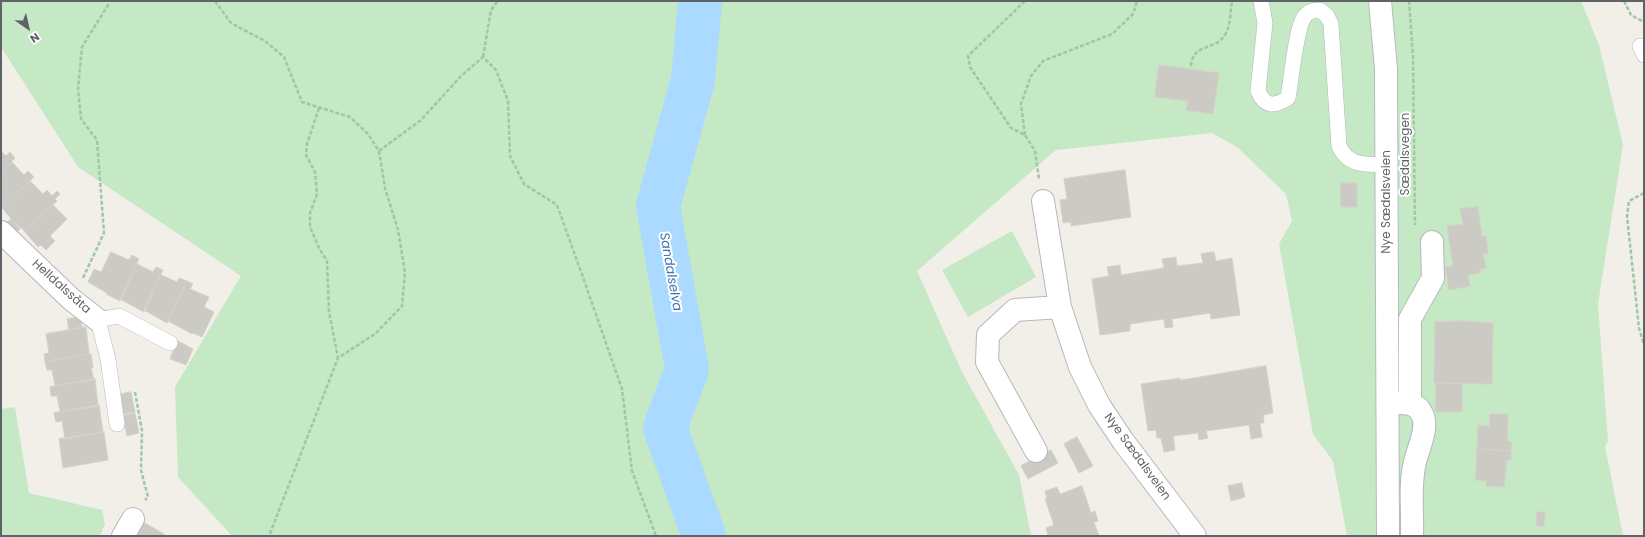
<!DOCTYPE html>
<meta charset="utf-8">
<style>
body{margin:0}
#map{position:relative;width:1645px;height:537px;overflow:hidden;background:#f1efe8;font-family:Poppins,sans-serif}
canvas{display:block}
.frame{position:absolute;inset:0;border:2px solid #5f6368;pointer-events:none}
.north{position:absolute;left:8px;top:8px;width:40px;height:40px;-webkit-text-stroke:3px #fff;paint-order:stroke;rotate:146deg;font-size:11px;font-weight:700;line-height:16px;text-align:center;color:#5f6368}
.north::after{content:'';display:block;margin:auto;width:14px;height:18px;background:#5f6368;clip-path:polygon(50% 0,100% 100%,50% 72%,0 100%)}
</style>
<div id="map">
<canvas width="1645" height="537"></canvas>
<div class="frame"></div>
<div class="north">N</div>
</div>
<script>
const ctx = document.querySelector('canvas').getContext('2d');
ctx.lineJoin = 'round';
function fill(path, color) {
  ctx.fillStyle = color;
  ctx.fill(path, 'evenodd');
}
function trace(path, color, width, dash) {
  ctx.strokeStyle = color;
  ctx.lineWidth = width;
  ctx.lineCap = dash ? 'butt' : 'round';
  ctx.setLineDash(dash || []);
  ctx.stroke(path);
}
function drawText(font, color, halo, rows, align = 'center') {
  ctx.font = font + ' Poppins,sans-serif';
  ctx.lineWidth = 4;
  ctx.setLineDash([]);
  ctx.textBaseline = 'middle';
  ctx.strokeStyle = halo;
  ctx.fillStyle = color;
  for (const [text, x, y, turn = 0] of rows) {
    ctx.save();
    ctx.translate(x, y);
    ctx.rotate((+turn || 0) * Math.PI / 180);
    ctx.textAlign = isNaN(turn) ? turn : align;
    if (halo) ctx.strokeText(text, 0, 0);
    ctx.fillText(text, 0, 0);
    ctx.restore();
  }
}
fill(new Path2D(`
 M1 1H1581L1599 45 1623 145 1598 304 1608 441 1605 446 1623 536H1347L1333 461 1313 434 1279 244 1292 221 1286 194 1237 147 1212 133 1056 150 917 271 961 370 1019 475 1031 536H232L178 477 175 387 241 276 78 167 1 47Z
 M1012 231 1036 277 968 317 942 270Z
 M15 407 29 493 102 510 105 524 100 536H1V409Z`), '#c5e8c5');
trace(new Path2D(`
 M700 1 693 80 658 206 687 369 665 428 704 536`), '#aadaff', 44);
const building = new Path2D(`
 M1159 65 1219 73 1213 114 1186 110 1188 101 1155 97Z
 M1 151 6 156 10 152 15 158 1 172Z
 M12 162 24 175 28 171 34 177 1 209V172Z
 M1125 170 1131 217 1071 226V222L1063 223 1060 200 1067 199 1064 179Z
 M30 181 43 194 47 190 52 196 57 191 60 194 55 199 57 201 25 232 21 227 19 228 2 208Z
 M1341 183H1357V207H1341Z
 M53 205 67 219 50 236 55 241 46 250 41 245 38 247 25 232Z
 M1478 207 1482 236H1486L1488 253 1483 254 1486 268 1480 269V273L1468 275 1470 286 1449 290 1445 267 1453 266 1447 226 1463 224 1460 209Z
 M11 219 21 228 13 235 4 226Z
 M111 252 129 260 132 255 139 259 120 301 106 294 107 293 88 282 94 269 101 272Z
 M1214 252 1216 261 1232 258 1240 315 1211 319 1210 313 1172 319 1173 327 1165 328 1164 319 1130 324V331L1100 335 1092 279 1109 276 1107 267 1120 265 1121 275 1164 268 1162 259 1176 257 1177 266 1203 263 1201 254Z
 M137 264 153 272 156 267 163 270 144 312 120 299Z
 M161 275 177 282 179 278 187 281 167 323 144 310Z
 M187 281 193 284 190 289 209 297 204 307 214 312 202 337 193 333 192 334 168 321Z
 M81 317 82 327 69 330 67 319Z
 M1463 321 1493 323 1492 384 1434 383 1435 322Z
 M86 327 89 354 45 362 44 354 49 353 46 334Z
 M178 341 193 349 186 365 170 359Z
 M89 354H91L93 368H91L94 380 55 386 52 370H47L45 362Z
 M1266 366 1273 413 1263 415 1264 423H1260L1262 437 1251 439 1249 425 1206 431 1208 438 1199 440 1198 433 1173 436 1175 450 1164 452 1161 438H1157L1156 430 1148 431 1141 384 1180 378V380Z
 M95 379 98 406 60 412 57 396H51L50 387Z
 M1436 383H1462V412H1436Z
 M131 392 135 412 122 414 118 395Z
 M99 405 103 432 65 439 62 421 56 422 54 413Z
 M135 413 139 433 127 436 122 416Z
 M1490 414H1508L1507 441 1512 442 1511 451 1477 449 1478 425 1489 426Z
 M104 432 108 460 63 468 59 439Z
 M1077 437 1093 466 1079 473 1064 444Z
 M1477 449 1511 451V460H1507L1504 487 1486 486 1487 481 1476 480Z
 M1051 450 1058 463 1028 479 1021 466Z
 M1242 483 1245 497 1231 501 1228 486Z
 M1082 486 1091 513 1095 511 1098 521 1094 522 1099 536H1048L1046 528 1054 525 1045 499 1047 498 1045 491 1057 487 1060 494Z
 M1537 512H1545L1544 526H1537Z
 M141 521 164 534 163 536H140L134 533Z`);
fill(building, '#cccac5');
trace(building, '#d6d1c6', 1);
const service = new Path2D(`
 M1261 1 1265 23 1258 91C1265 107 1274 107 1288 98 1291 81 1296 29 1304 17 1308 11 1314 10 1320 10L1327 16 1331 24 1339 146C1349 167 1365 164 1387 165
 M1640 46 1644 55
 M117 424 108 359 98 320 119 316 170 343`);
const minor = new Path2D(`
 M1043 201 1060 307 1080 367 1099 405 1123 441 1195 536
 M1 232 71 299 98 320
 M1396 403C1407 403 1417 403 1422 414 1429 428 1418 448 1415 462 1409 485 1413 512 1412 536
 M1410 403V319L1433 278 1432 242
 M1036 451 987 362 988 335 1015 310 1060 307
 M123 536 133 519`);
const secondary = new Path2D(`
 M1380 1 1386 69 1388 536`);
trace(service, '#b5b8bc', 16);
trace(minor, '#b5b8bc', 24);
trace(secondary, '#b6babf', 24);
trace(new Path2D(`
 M215 1 231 23 265 41 284 57 302 102 350 117 368 134 379 151 385 188 398 230 405 272 402 306 375 334 338 358 269 536
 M1025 1 968 56 970 67 1011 128 1025 135 1035 151 1039 179
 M1409 1 1413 56 1415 225
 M1624 1 1631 15 1644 22
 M483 57 491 10 498 1
 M1191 66C1193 42 1214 52 1225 35 1231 25 1230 12 1232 1
 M319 108 307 144 306 155 315 172 317 194 310 213V227L319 248 327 261 329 312 338 358
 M1025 135 1021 104 1031 76 1043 61 1112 34 1133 14 1137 1
 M379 151 421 120 461 76 483 57 496 70 508 101 510 156 524 184 557 205 584 280 622 389 632 471 656 536
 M1644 193 1629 201 1627 216 1639 328 1644 345
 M83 278 104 233 97 140 81 119 78 89 82 47 108 5V1
 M135 392 142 431 141 470 148 497 145 500`), '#9cc7a9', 2.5, [4, 2]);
trace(service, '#fff', 15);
trace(minor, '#fff', 22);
trace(secondary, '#fff', 22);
drawText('12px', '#5f6368', '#fff', [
 ["Sædalsvegen",1406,154,-90],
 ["Nye Sædalsveien",1387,202,-90],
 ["Helldalssåta",61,287,42],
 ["Nye Sædalsveien",1137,457,54]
]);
drawText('italic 13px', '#4174aa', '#fff', [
 ["Sandalselva",670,272,80]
]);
</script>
